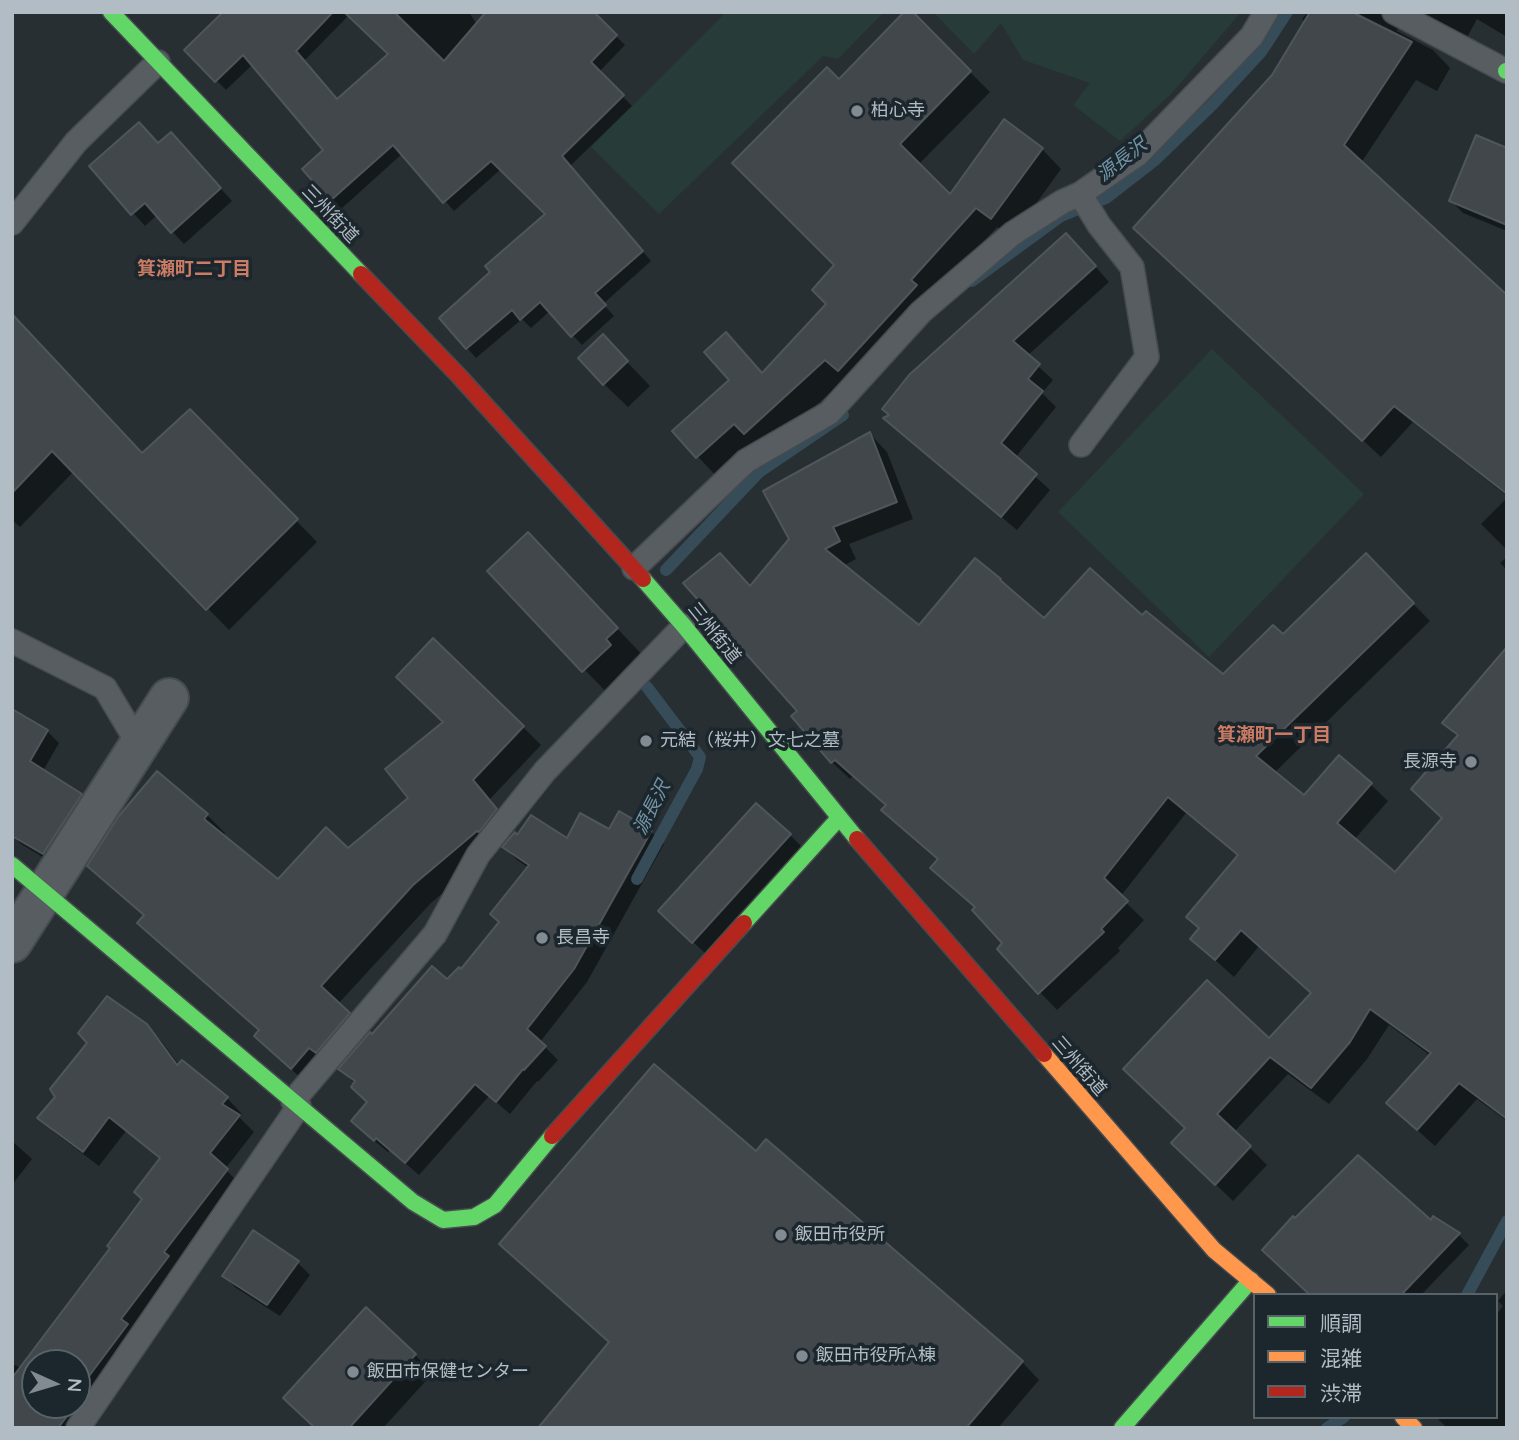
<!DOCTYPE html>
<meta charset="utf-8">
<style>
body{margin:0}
#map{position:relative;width:1519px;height:1440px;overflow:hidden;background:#272f33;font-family:Quicksand,"Noto Sans JP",sans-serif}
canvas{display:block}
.frame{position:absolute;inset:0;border:14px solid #b1bcc4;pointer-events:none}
.legend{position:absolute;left:1253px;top:1293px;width:245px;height:126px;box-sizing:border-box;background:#1b262d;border:2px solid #576269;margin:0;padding:9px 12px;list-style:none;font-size:21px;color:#b1bcc4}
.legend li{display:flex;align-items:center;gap:14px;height:35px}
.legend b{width:35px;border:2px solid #576269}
.north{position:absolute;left:21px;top:1349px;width:70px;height:70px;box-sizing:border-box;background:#1b262d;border:2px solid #576269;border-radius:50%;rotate:94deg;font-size:19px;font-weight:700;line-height:28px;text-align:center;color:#b1bcc4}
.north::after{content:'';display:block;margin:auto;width:24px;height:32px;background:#818b91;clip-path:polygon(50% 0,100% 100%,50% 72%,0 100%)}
</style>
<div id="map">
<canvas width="1519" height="1440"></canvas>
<div class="frame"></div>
<ul class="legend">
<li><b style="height:9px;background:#63d668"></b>順調</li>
<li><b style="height:9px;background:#ff974d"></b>混雑</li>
<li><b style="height:9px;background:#b3261e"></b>渋滞</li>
</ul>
<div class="north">N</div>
</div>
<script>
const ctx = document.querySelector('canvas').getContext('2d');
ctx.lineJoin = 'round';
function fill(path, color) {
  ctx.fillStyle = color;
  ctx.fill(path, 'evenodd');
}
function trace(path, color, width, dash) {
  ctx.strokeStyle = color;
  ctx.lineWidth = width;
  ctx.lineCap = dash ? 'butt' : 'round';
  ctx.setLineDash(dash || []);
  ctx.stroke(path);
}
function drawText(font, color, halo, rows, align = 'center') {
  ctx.font = font + ' Quicksand,"Noto Sans JP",sans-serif';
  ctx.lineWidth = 7;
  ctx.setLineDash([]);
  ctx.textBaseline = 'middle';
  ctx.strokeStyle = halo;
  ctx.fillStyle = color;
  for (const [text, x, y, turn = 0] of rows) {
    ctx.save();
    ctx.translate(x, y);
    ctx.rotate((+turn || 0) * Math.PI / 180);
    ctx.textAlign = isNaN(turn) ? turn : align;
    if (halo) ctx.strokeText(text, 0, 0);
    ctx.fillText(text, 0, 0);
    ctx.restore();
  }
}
fill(new Path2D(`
 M726 12H884L838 59 823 56 659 214 591 147Z
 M933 12H1241L1172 93 1120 141 1073 105 1090 83 1023 60 1001 23 974 54Z
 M1212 349 1364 494 1209 657 1058 512Z`), '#273b38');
fill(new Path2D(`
 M225 12H469L477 25 592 12 625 45 599 72 632 106 570 166 651 261 603 304 614 316 582 345 550 311 531 328 522 319 476 358 441 318 493 272 547 214 501 169 454 211 403 153 341 209 332 199 326 150 253 64 226 90 187 50ZM349 15 390 54 337 101 304 61Z
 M910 12 990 92 918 165 950 196 1042 149 1061 169 1012 237 997 227 930 300 765 453 755 443 717 477 674 431 731 380 726 334 764 374 828 304 837 265 839 81Z
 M1308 12H1507V37L1477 19 1465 41 1399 23 1397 31 1433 50 1450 68 1437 91 1416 80 1361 163 1507 317V496L1413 422 1381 457 1152 246 1274 76 1306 23 1302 19Z
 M158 145 183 146 232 201 184 244 157 215 145 226 92 167Z
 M1507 150V231L1463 213 1451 201Z
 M1081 250 1109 282 1027 356 1053 380 1042 393 1056 407 1015 458 1050 490 1017 530 900 432Z
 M12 316 143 454 190 412 317 542 229 630 74 471 20 527 12 520Z
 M626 361 650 386 628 407 604 384Z
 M870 434 887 452 913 519 849 544 856 559 843 566 919 628 1044 620 1142 617 1223 677 1283 637 1366 556 1430 621 1274 773 1304 797 1370 784 1388 801 1354 840 1395 875 1444 818 1458 737 1444 723 1495 663 1507 897V1121L1477 1099 1435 1146 1406 1120 1431 1056 1389 1025 1367 1059 1329 1104 1288 1074 1234 1132 1267 1165 1233 1201 1173 1143 1312 994 1259 946 1234 977 1192 939 1201 929 1239 857 1186 813 1120 897 1144 920 1118 948 1120 951 1057 1010 999 949 1005 943 976 908 950 885 939 860 901 827 887 806 853 776 850 779 832 762 799 711 751 587 791 540Z
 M1507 498V550L1481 524Z
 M1507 557V570L1500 563Z
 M560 568 649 662 617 703 489 571Z
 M12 711 47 731 59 743 43 771 81 795 93 807 56 865 21 844 12 835Z
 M523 727 541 745 490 799 514 828 496 848 431 903 338 1004 367 1032 335 1070 328 1065 310 1086 274 1054 260 1031 157 941 139 923 145 916 90 866 207 815 225 833 223 837 278 882 348 851Z
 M650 831 664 844 587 982 540 1042 558 1060 538 1082 537 1081 510 1114 489 1096 419 1175 390 1150 388 1152 366 1134 369 1102 355 1084 341 1069 372 1036 462 972 501 922 529 868 517 860 504 847 518 837 567 841 609 832Z
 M790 835 802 847 705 953 672 923Z
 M146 1025 162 1042 179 1065 227 1098 242 1114 239 1117 254 1132 225 1169 242 1186 85 1428H12V1364L22 1368 112 1248 144 1200 161 1160 126 1131 99 1166 55 1133 40 1118ZM35 1363H77V1405H35Z
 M12 1141 32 1159 12 1185Z
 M766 1142 1022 1362 1039 1380 998 1428H540L611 1343Z
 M1434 1218 1459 1235 1469 1245 1421 1295H1326L1431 1222Z
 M254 1232 298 1263 310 1275 280 1316 236 1288 224 1276Z
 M1507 1290V1428H1447L1436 1417H1496V1315L1503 1306 1498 1301Z
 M415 1355 433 1373 383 1428H316Z`), '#0007');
trace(new Path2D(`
 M972 281 1061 216 1106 198 1155 160 1212 105 1261 52 1287 12
 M666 570 759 472 843 415
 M637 879 697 769 700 757 647 687
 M1467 1295 1507 1221
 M1327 1428 1344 1417`), '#364c59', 12);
const building = new Path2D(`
 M223 12H333L296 51 337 99 388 54 344 12H394L444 61 486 12H594L617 35 591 62 624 95 562 156 643 251 595 293 606 305 571 337 540 302 520 320 512 310 466 349 439 318 490 272 485 266 545 214 491 161 443 203 393 145 330 201 302 169 323 150 243 55 215 82 184 50Z
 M904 12H913L971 71 900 144 950 194 1004 119 1043 148 991 219 976 208 911 280 917 285 838 371 825 360 744 434 734 424 696 458 672 431 729 380 704 352 726 332 762 373 826 304 812 290 834 265 732 163 827 67 839 79Z
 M1310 12H1352L1412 42 1344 145 1507 295V494L1394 406 1362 441 1133 228 1272 75Z
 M139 122 158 143 171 132 221 188 171 233 145 203 131 215 89 166Z
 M1476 135 1507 148V225L1449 201Z
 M1066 233 1096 266 1013 341 1040 364 1028 379 1043 391 1001 443 1037 474 1001 517 883 418 889 415 882 409 909 375Z
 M12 314 142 453 190 409 298 519 206 610 52 451 12 493Z
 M603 334 628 361 603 385 578 358Z
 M870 432 897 502 833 527 840 541 825 549 919 625 975 558 1001 579 1000 580 1044 618 1090 568 1142 615 1146 611 1223 674 1273 625 1283 634 1366 553 1414 603 1256 756 1304 795 1339 755 1372 783 1337 823 1395 872 1442 818 1411 789 1458 735 1442 723 1507 647V1119L1459 1083 1417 1130 1386 1103 1431 1053 1370 1009 1350 1042 1311 1088 1270 1057 1217 1114 1251 1146 1215 1185 1171 1143 1185 1128 1123 1069 1207 980 1269 1038 1311 993 1241 930 1215 960 1190 939 1199 928 1186 917 1238 855 1168 797 1104 878 1128 901 1101 929 1104 932 1038 994 997 949 1002 943 972 910 975 907 930 868 938 859 881 810 886 805 835 760 831 763 791 716 797 711 683 583 720 553 750 586 789 539 763 491Z
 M528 532 618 628 606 639 611 645 582 672 487 571Z
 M433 638 524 726 473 780 497 809 479 832 477 831 413 885 321 986 350 1013 316 1053 309 1048 291 1069 254 1036 259 1030 137 923 144 915 87 866 118 817 157 771 208 814 204 819 278 879 326 827 348 848 408 798 385 769 443 722 396 677Z
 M12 709 48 730 30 761 82 794 43 854 12 836Z
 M756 803 791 834 692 943 658 911Z
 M619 811 652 830 574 969 527 1029 546 1046 524 1070 523 1069 496 1102 475 1084 405 1163 376 1138 374 1141 351 1121 367 1102 351 1087 355 1081 338 1069 370 1032 372 1034 432 966 447 979 459 967 461 969 499 922 490 914 529 865 502 847 515 832 517 835 531 815 567 838 580 813 609 829Z
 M107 996 147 1024 177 1065 182 1060 228 1097 222 1104 240 1115 210 1153 228 1169 164 1252 169 1256 121 1319 128 1324 77 1392V1363H35V1405H72L74 1407 58 1428H12V1378L110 1248 107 1246 142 1199 134 1192 160 1158 109 1117 83 1152 37 1118 55 1097 50 1089 87 1043 78 1033Z
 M654 1064 756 1151 766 1139 1023 1361 966 1428H538L609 1342 499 1244Z
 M1358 1155 1431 1220 1433 1216 1460 1233 1401 1295H1310L1262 1250 1293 1216 1295 1218Z
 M253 1230 299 1261 267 1305 222 1276Z
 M366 1307 416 1354 349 1428H315L283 1398Z`);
fill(building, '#41474b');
trace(building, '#4f565b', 2);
const lane = new Path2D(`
 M1394 12 1506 71
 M1080 194 1099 225 1132 267 1147 357 1081 445
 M12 223 76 142 158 62
 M634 568 746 461 829 413 921 312 1012 234 1062 202 1080 194 1138 154 1252 36 1266 12
 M12 641 105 688 139 745
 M293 1101 435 934 478 855 545 771 684 626
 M78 1428 299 1106`);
const street = new Path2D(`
 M12 943 169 698`);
const fast = new Path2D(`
 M111 12 361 274
 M1506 71H1507
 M643 579 684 626 857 839
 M12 865 413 1202 443 1220 474 1217 495 1205 552 1136
 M744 923 839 818
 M1122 1428 1251 1280`);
const slow = new Path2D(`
 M1044 1054 1214 1250 1268 1295
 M1403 1417 1414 1428`);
const jam = new Path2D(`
 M361 274 459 376 643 579
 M857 839 1044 1054
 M552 1136 744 923`);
trace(lane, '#454b4e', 26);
trace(street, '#454b4e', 42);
trace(fast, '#454b4e', 19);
trace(slow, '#454b4e', 19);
trace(jam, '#454b4e', 19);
trace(lane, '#575d61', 23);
trace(street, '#575d61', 38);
trace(fast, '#63d668', 16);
trace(slow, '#ff974d', 16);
trace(jam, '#b3261e', 16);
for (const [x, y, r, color] of [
 [857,111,7,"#818b91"],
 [646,741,7,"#818b91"],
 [1471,762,7,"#818b91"],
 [542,938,7,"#818b91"],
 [781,1235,7,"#818b91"],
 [802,1356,7,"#818b91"],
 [353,1372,7,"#818b91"]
]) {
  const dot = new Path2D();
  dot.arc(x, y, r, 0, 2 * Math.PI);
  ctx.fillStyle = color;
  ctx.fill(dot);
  trace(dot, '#1b262d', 2.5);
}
drawText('18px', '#b1bcc4', '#1b262d', [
 ["柏心寺",871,111],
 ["元結（桜井）文七之墓",660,741],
 ["長源寺",1457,762,"right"],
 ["長昌寺",556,938],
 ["飯田市役所",795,1235],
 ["飯田市役所A棟",816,1356],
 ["飯田市保健センター",367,1372]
], 'left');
drawText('18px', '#b1bcc4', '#1b262d', [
 ["三州街道",330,214,46],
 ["三州街道",714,633,51],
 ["三州街道",1079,1066,49]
]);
drawText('italic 19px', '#7394a6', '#1b262d', [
 ["源長沢",1122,160,-38],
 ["源長沢",652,808,-63]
]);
drawText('bold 19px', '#cc7b64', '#1b262d', [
 ["箕瀬町二丁目",194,269],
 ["箕瀬町一丁目",1274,735]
]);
</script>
